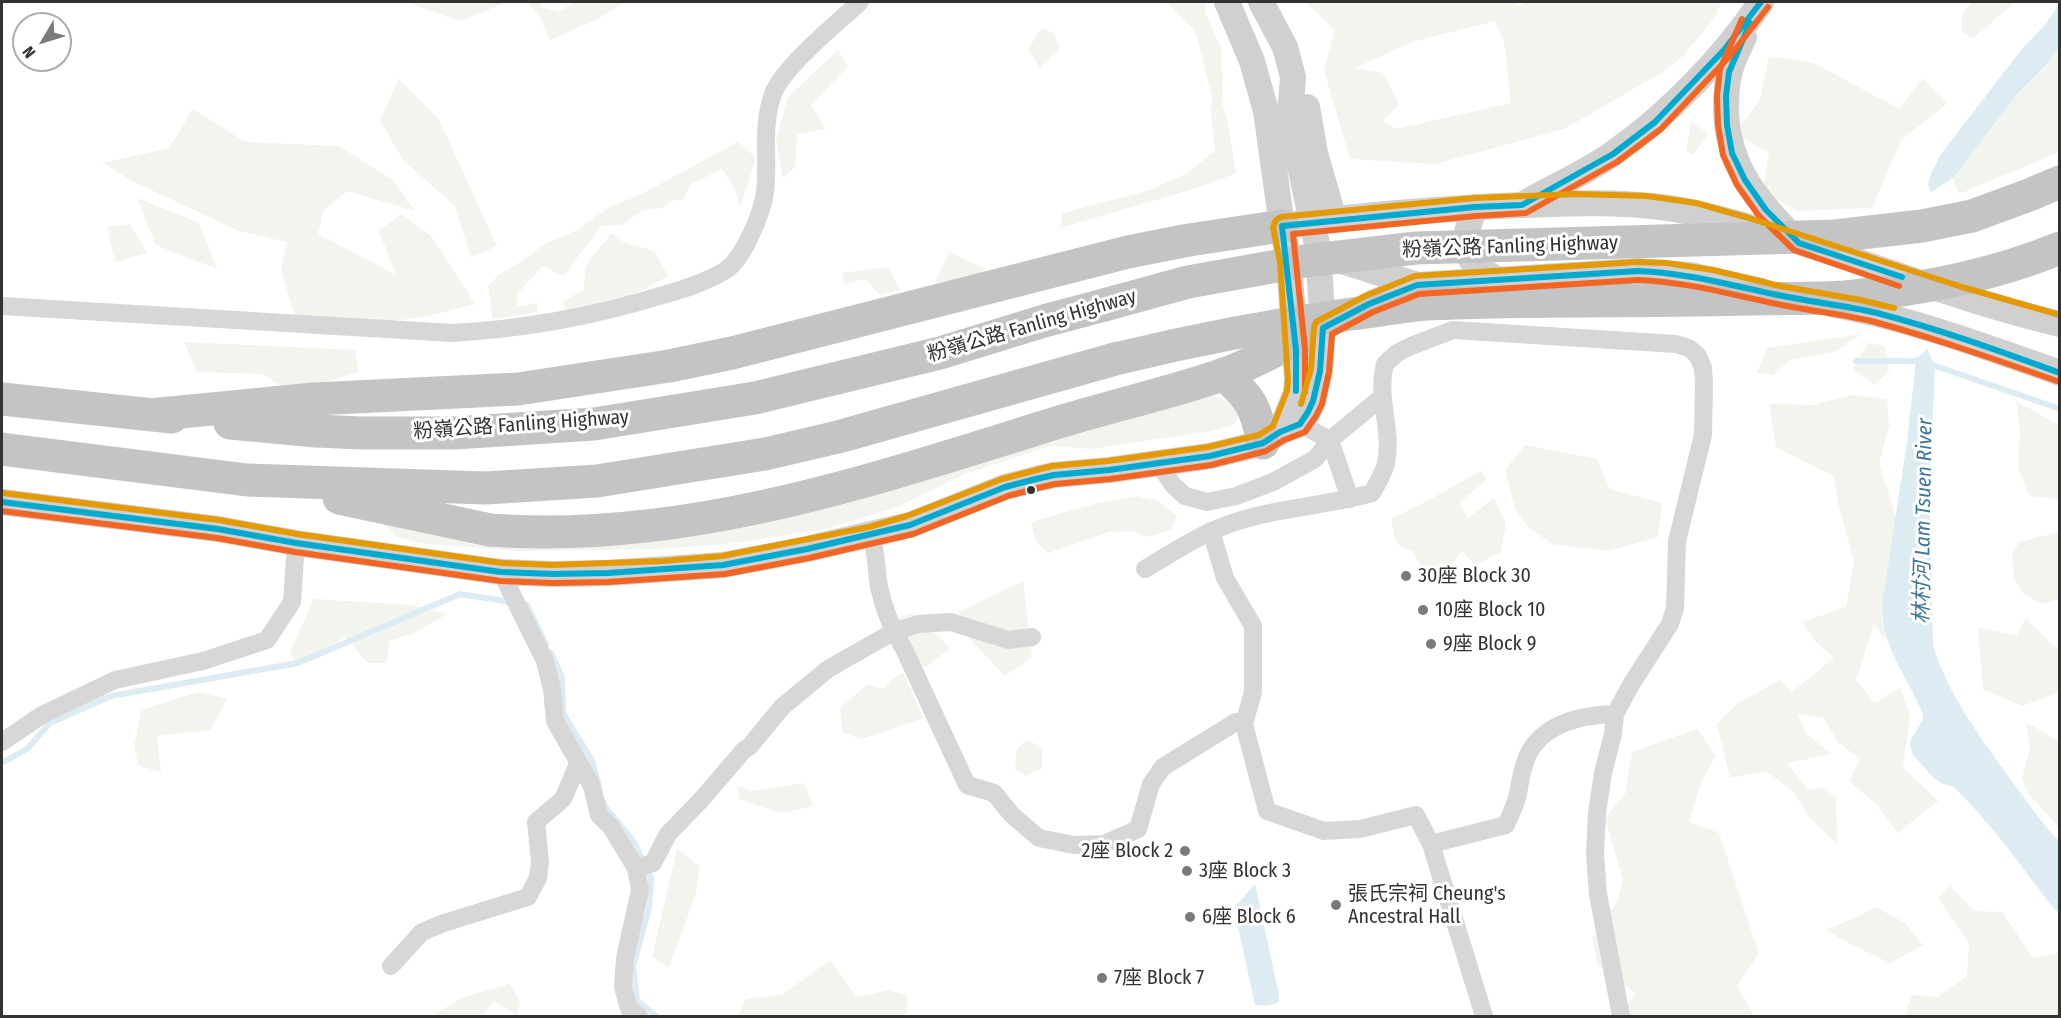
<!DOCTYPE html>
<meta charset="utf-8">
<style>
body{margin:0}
#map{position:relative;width:2061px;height:1018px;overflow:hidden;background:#fff;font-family:"Fira Sans Condensed",sans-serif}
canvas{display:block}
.frame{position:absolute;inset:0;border:3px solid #333;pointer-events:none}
.north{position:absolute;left:12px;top:12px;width:60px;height:60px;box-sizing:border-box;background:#fff;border:2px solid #adadad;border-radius:50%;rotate:232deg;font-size:16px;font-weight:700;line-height:24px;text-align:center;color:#333}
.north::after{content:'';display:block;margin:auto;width:21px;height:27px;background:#7a7a7a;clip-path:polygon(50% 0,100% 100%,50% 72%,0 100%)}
</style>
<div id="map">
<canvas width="2061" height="1018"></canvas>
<div class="frame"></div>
<div class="north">N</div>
</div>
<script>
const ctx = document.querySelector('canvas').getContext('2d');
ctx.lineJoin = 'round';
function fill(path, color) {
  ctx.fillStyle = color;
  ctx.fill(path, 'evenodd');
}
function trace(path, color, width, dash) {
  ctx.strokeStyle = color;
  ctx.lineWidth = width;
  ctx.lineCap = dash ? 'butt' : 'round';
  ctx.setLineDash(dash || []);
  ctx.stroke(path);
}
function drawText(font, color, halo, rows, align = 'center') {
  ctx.font = font + ' "Fira Sans Condensed","Noto Sans TC",sans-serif';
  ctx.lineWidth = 6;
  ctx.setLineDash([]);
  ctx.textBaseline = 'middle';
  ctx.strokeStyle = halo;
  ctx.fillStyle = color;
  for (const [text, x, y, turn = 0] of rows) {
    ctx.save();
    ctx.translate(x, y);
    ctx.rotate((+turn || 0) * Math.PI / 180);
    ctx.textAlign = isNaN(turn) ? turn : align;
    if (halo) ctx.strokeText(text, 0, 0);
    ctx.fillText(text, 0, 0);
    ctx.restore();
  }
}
fill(new Path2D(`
 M406 2H507L460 21Z
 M528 2H541V7L560 12 573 2H624L601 17 550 40 540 16Z
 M1165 2H1205V13L1221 48 1223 99H1221L1228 123 1236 173 1200 187 1060 228 1063 213 1150 190 1186 174 1215 151 1211 111 1212 96 1195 30Z
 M1305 2H1515L1516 6 1529 2H1721L1716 16 1684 55 1666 70 1564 129 1435 164 1350 159 1324 70 1335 30ZM1495 21 1504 41 1511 103 1396 129 1383 121 1399 104 1383 73 1355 68 1412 42Z
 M1971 2H2015L1973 38 1962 32V16Z
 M1042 28 1054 33 1060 49 1040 68 1028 49Z
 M2059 48V152L1959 194 1953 178 2018 93 2044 67Z
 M838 50 848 66 811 105 826 129 797 134 795 167 783 178 776 140 788 97Z
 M1769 56 1814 63 1899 109 1923 79 1948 103 1901 140 1872 208 1797 211 1763 191 1769 153 1735 133 1760 100Z
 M399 79 439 120 497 246 471 257 455 206 403 160 380 120Z
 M193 109 245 142 339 146 394 181 415 211 348 191 324 209 318 234 396 275 379 231 401 214 431 236 475 304 428 316 319 332H300L281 271 287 242 239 231 132 181 103 163 169 148Z
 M1691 121 1708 134 1693 155 1686 151Z
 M738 142 756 158 740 208 736 190 722 169 691 184 683 200H674L663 208 643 210 622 225 601 226 563 276 543 266 517 294V307L538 303 537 312 493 319 488 287 498 275 522 261 547 243 575 231 608 208 640 195Z
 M137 198 199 223 217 269 156 245Z
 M130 224 147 253 115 262 107 227Z
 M612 233 623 242 654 251 668 276 628 298 567 317 563 302 584 289 585 269 590 259Z
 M949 252 986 269 980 291 934 285Z
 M888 267 900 290 880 295 865 279 845 284 842 273Z
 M1862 334 1834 352 1790 360 1773 375 1757 373 1767 348Z
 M184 342 355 350 359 372 289 393 264 374 197 372Z
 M1868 343 1885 346 1889 371 1874 385 1853 369Z
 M1208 394C1223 398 1233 401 1239 416L1236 422 1231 426 1210 431 1091 449 1050 446 965 474 897 507 825 529 728 544 657 549 519 551 418 543 395 536 378 518 655 535Z
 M1852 395 1887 399 1889 426 1879 464 1896 516 1882 605V620L1887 642 1874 624 1856 680 1875 703 1900 688 1910 715 1903 767 1938 801 1898 833 1876 804 1849 781 1860 759 1838 742 1823 717 1798 714 1806 734 1832 754 1787 763 1808 790 1822 788 1836 798 1837 844 1810 818 1793 791 1766 771 1730 778 1717 724 1738 703 1780 680 1792 692 1834 658 1814 640 1803 622 1846 607 1854 561 1838 502 1834 476 1776 447 1769 404 1814 405Z
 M2016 401 2059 425V499L2029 496 2018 467 2020 431Z
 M1525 445 1597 459 1610 489 1662 503 1658 537 1608 551 1552 544 1526 525 1515 508 1505 470Z
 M1481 471 1487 479 1459 503 1468 518 1494 498 1506 524 1501 552 1475 565 1462 551 1447 571 1420 566 1412 550C1393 546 1393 535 1392 518L1422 504Z
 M1137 496 1158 501 1177 516 1171 530 1146 537 1132 531 1109 532 1048 553 1036 542 1031 522 1097 503Z
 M2059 532V599L2043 604 2024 594 2014 579 2012 555 2019 542Z
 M1023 581 1032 657 1005 676 968 637 959 612Z
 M314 599 411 605 447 614 415 633 389 641 387 663H368L345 637 298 667 290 652Z
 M913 613 950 648 925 668 898 652 893 619Z
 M2026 618 2053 646 2059 648V692L2022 706 1983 689 1978 628 2017 635Z
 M904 673 923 718 862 739 842 732 840 708 868 684 883 689 894 678Z
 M198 692 227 699 210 730 157 736 161 772 139 766 134 747 141 710Z
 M2026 722 2059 742V828L2029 794 2022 779 2030 747Z
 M1697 729 1716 756 1702 780 1689 822 1719 833 1759 954 1737 986 1754 1016H1617L1636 993 1598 965 1592 937 1617 902 1623 880 1605 818 1625 794 1632 752Z
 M1027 740 1042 747V768L1026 776 1015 769 1017 749Z
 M804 783 813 806 781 813 739 799 737 786 751 791Z
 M677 849 700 867 696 894 669 967 652 957Z
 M1950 886 1974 911 2002 912 2033 958 2059 953V1016H1905L1912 995 1937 997 1967 976 1969 943 1938 898Z
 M1875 907 1905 923 1923 945 1890 963 1839 938 1827 929 1855 918Z
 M830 960 857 997 888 990 907 996V1013L901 1016H738L746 999 782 995Z
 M509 984 520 1000 517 1016 494 1001 482 1016H433L459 999Z`), '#f1f5ed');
fill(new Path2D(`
 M2059 5V48L2044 67 2018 93 1953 178 1931 192 1928 184 1931 174 1941 154 2021 50 2044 26Z
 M1927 348 1935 367 1929 492 1933 645C1948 695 1980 737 2011 780 2027 801 2041 823 2059 841V913L2051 905 2003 842 1976 810 1954 787 1941 783 1932 776 1913 755 1910 746 1911 739 1923 720V714C1908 678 1881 646 1882 605L1907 442 1916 361Z
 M1255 884 1279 995V1002C1272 1005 1263 1007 1255 1005L1234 908Z`), '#ddebf3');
trace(new Path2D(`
 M1856 361H1916L1921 359
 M1930 364 2060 409
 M524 604 527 605 546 644
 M551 653 562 677 563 713 592 761 598 782
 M2 763 27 749 50 723 111 696 298 663 460 594 511 602
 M604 803 606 808 634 842 651 878 649 908 633 966 637 1000 656 1016`), '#ddebf3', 6);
trace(new Path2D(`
 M2 306 452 333C523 329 595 316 663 295 684 289 707 282 726 270 744 257 759 219 764 198 769 174 764 145 767 121 768 112 770 102 773 94 783 67 837 23 860 2
 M1300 424 1330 440 1350 499
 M1158 463 1173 485 1185 496 1207 502 1236 496 1273 482 1315 459 1330 440 1382 397
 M1211 531 1225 578 1253 626V692L1244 724 1267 811 1324 831 1360 829 1416 815 1431 844
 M871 536C877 552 876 570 879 587 884 609 892 630 904 649L967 785 994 793 1012 815 1039 838 1074 845 1104 844 1138 829 1151 784 1163 767 1236 722 1244 724
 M1145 569C1167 556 1188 542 1210 532 1260 508 1319 508 1372 493 1377 484 1384 473 1386 463 1393 430 1376 397 1385 364L1397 353 1411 346 1453 330 1676 344 1689 348 1698 356 1703 368 1704 383 1703 435 1677 541 1675 608 1670 624 1632 683 1615 714 1613 734 1603 773 1597 813 1595 854 1598 894 1621 1016
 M501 572 545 661 552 689 555 721 592 786 599 815 611 827 636 868 640 890 625 958 623 987 629 1009 639 1016
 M2 742 42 715 115 680 203 661 267 640 292 602 296 543
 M636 868 653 863 668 834 701 800 744 750 750 746 782 707 828 669 893 632 918 624 951 622 1008 640 1032 637
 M391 966 422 932 444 923 528 897 538 878 540 862 536 822 563 799 578 764
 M1484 1016 1431 844 1506 825C1510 815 1516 804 1518 794 1520 781 1522 769 1527 757 1542 723 1581 715 1615 714`), '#d7d7d7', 18);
trace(new Path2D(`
 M1227 2 1252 61 1266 111 1282 226 1289 261 1297 379 1296 393 1280 432
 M1744 37C1739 48 1733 59 1730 71 1726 84 1726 99 1726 112 1728 167 1758 202 1795 239
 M1307 107 1315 153 1334 219
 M1527 202C1556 185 1588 172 1615 152 1668 115 1725 56 1761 2
 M1475 207C1469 224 1460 244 1472 261 1477 269 1491 275 1499 281
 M1297 224C1372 214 1448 208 1523 205 1580 203 1639 200 1695 213 1819 241 1936 295 2060 324
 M1336 259 1417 285
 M1374 302 1417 285 1638 271 1690 275 1761 291
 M1835 305C1912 319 1986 347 2060 373
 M2 502 218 529 296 543 501 572 553 574 608 573 723 565 807 549 910 525 1005 487 1036 479 1054 475 1109 470 1210 456 1263 443 1280 432 1300 424 1308 412 1313 401 1320 371 1323 328 1318 249 1296 148 1291 104 1293 77 1285 47 1261 2`), '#d0d0d0', 26);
trace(new Path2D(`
 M1223 374C1251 398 1256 407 1263 443
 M2 399 172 417
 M150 415 314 399 518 389 669 366 732 353 1128 252 1189 240 1282 226
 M230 423 316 431 362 433H454L594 424 755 398 940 353 1044 321 1104 305
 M2 449 247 480 486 488 597 481 765 454 838 437 1115 359
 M339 498 490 530C680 544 864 483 1043 427 1102 408 1163 395 1222 375 1247 366 1271 352 1296 341`), '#c4c4c4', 33);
trace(new Path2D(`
 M1104 305 1188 282 1305 261 1416 248 1835 236 1922 226 1972 216 2029 195 2060 182
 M1115 359C1193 340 1271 325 1351 314 1376 311 1402 306 1427 304 1536 299 1645 302 1754 299 1784 298 1815 299 1845 297 1918 290 1992 276 2060 248`), '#c4c4c4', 33);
trace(new Path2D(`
 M1750 23 1729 72 1726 96 1727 125 1732 153 1745 180 1766 210 1799 243 1902 277
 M1296 391V350L1282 226 1475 207 1522 205 1613 154 1655 122 1724 50 1761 2
 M2 502 218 529 296 543 501 572 553 574 608 573 723 565 807 549 910 525 1005 487 1036 479 1054 475 1109 470 1210 456 1263 443 1280 432 1300 424 1308 412 1313 401 1320 371 1323 328 1369 304 1417 285 1638 271C1687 273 1730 285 1778 295 1810 302 1844 305 1877 313 1939 329 1999 351 2060 373`), '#00a9ce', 6);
trace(new Path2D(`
 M1742 19 1720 69 1717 96 1718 125 1723 155 1737 185 1759 216 1794 250 1899 286
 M1305 392V349L1293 234 1476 216 1526 213 1617 162 1661 129 1730 56 1768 7
 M2 511 217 538 295 552 501 581 553 583 608 582 725 574 809 558 913 534 1008 496 1038 488 1055 484 1110 479 1211 465 1266 451 1284 440 1305 432 1316 416 1322 404 1329 372 1332 334 1373 312 1419 294 1638 280C1688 282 1728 294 1777 304 1809 311 1843 314 1875 322 1937 339 1997 360 2057 381`), '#f26522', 6);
trace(new Path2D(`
 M1301 404 1311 369 1314 327 1316 322 1365 296 1415 276 1637 262 1666 263 1713 270 1780 286 1861 300 1894 308
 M3 493 219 520 297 534 502 563 553 565 663 561 722 556 869 527 907 516 1002 479 1052 466 1108 461 1208 447 1259 435 1273 426 1287 391 1288 379 1280 262 1273 227 1276 220 1281 217 1475 198 1575 194 1647 196 1696 203 1749 218 1962 287 2060 315`), '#e39a05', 6);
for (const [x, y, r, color] of [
 [1031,490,5,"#333"],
 [1406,576,6,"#7a7a7a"],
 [1423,610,6,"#7a7a7a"],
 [1431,644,6,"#7a7a7a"],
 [1185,851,6,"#7a7a7a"],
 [1187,871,6,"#7a7a7a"],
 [1336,905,6,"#7a7a7a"],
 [1190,917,6,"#7a7a7a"],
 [1102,978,6,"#7a7a7a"]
]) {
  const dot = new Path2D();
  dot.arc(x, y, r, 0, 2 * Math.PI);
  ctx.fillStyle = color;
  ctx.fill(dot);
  trace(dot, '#fff', 2);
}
drawText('20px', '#333', '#fff', [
 ["粉嶺公路 Fanling Highway",1510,247,-2],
 ["粉嶺公路 Fanling Highway",1032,326,-16],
 ["粉嶺公路 Fanling Highway",521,425,-4]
]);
drawText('20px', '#333', '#fff', [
 ["30座 Block 30",1418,576],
 ["10座 Block 10",1435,610],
 ["9座 Block 9",1443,644],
 ["2座 Block 2",1173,851,"right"],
 ["3座 Block 3",1199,871],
 ["張氏宗祠 Cheung's",1348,894],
 ["Ancestral Hall",1348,917],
 ["6座 Block 6",1202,917],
 ["7座 Block 7",1114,978]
], 'left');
drawText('italic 21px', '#3f7597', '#fff', [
 ["林村河 Lam Tsuen River",1924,521,-89]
]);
</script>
